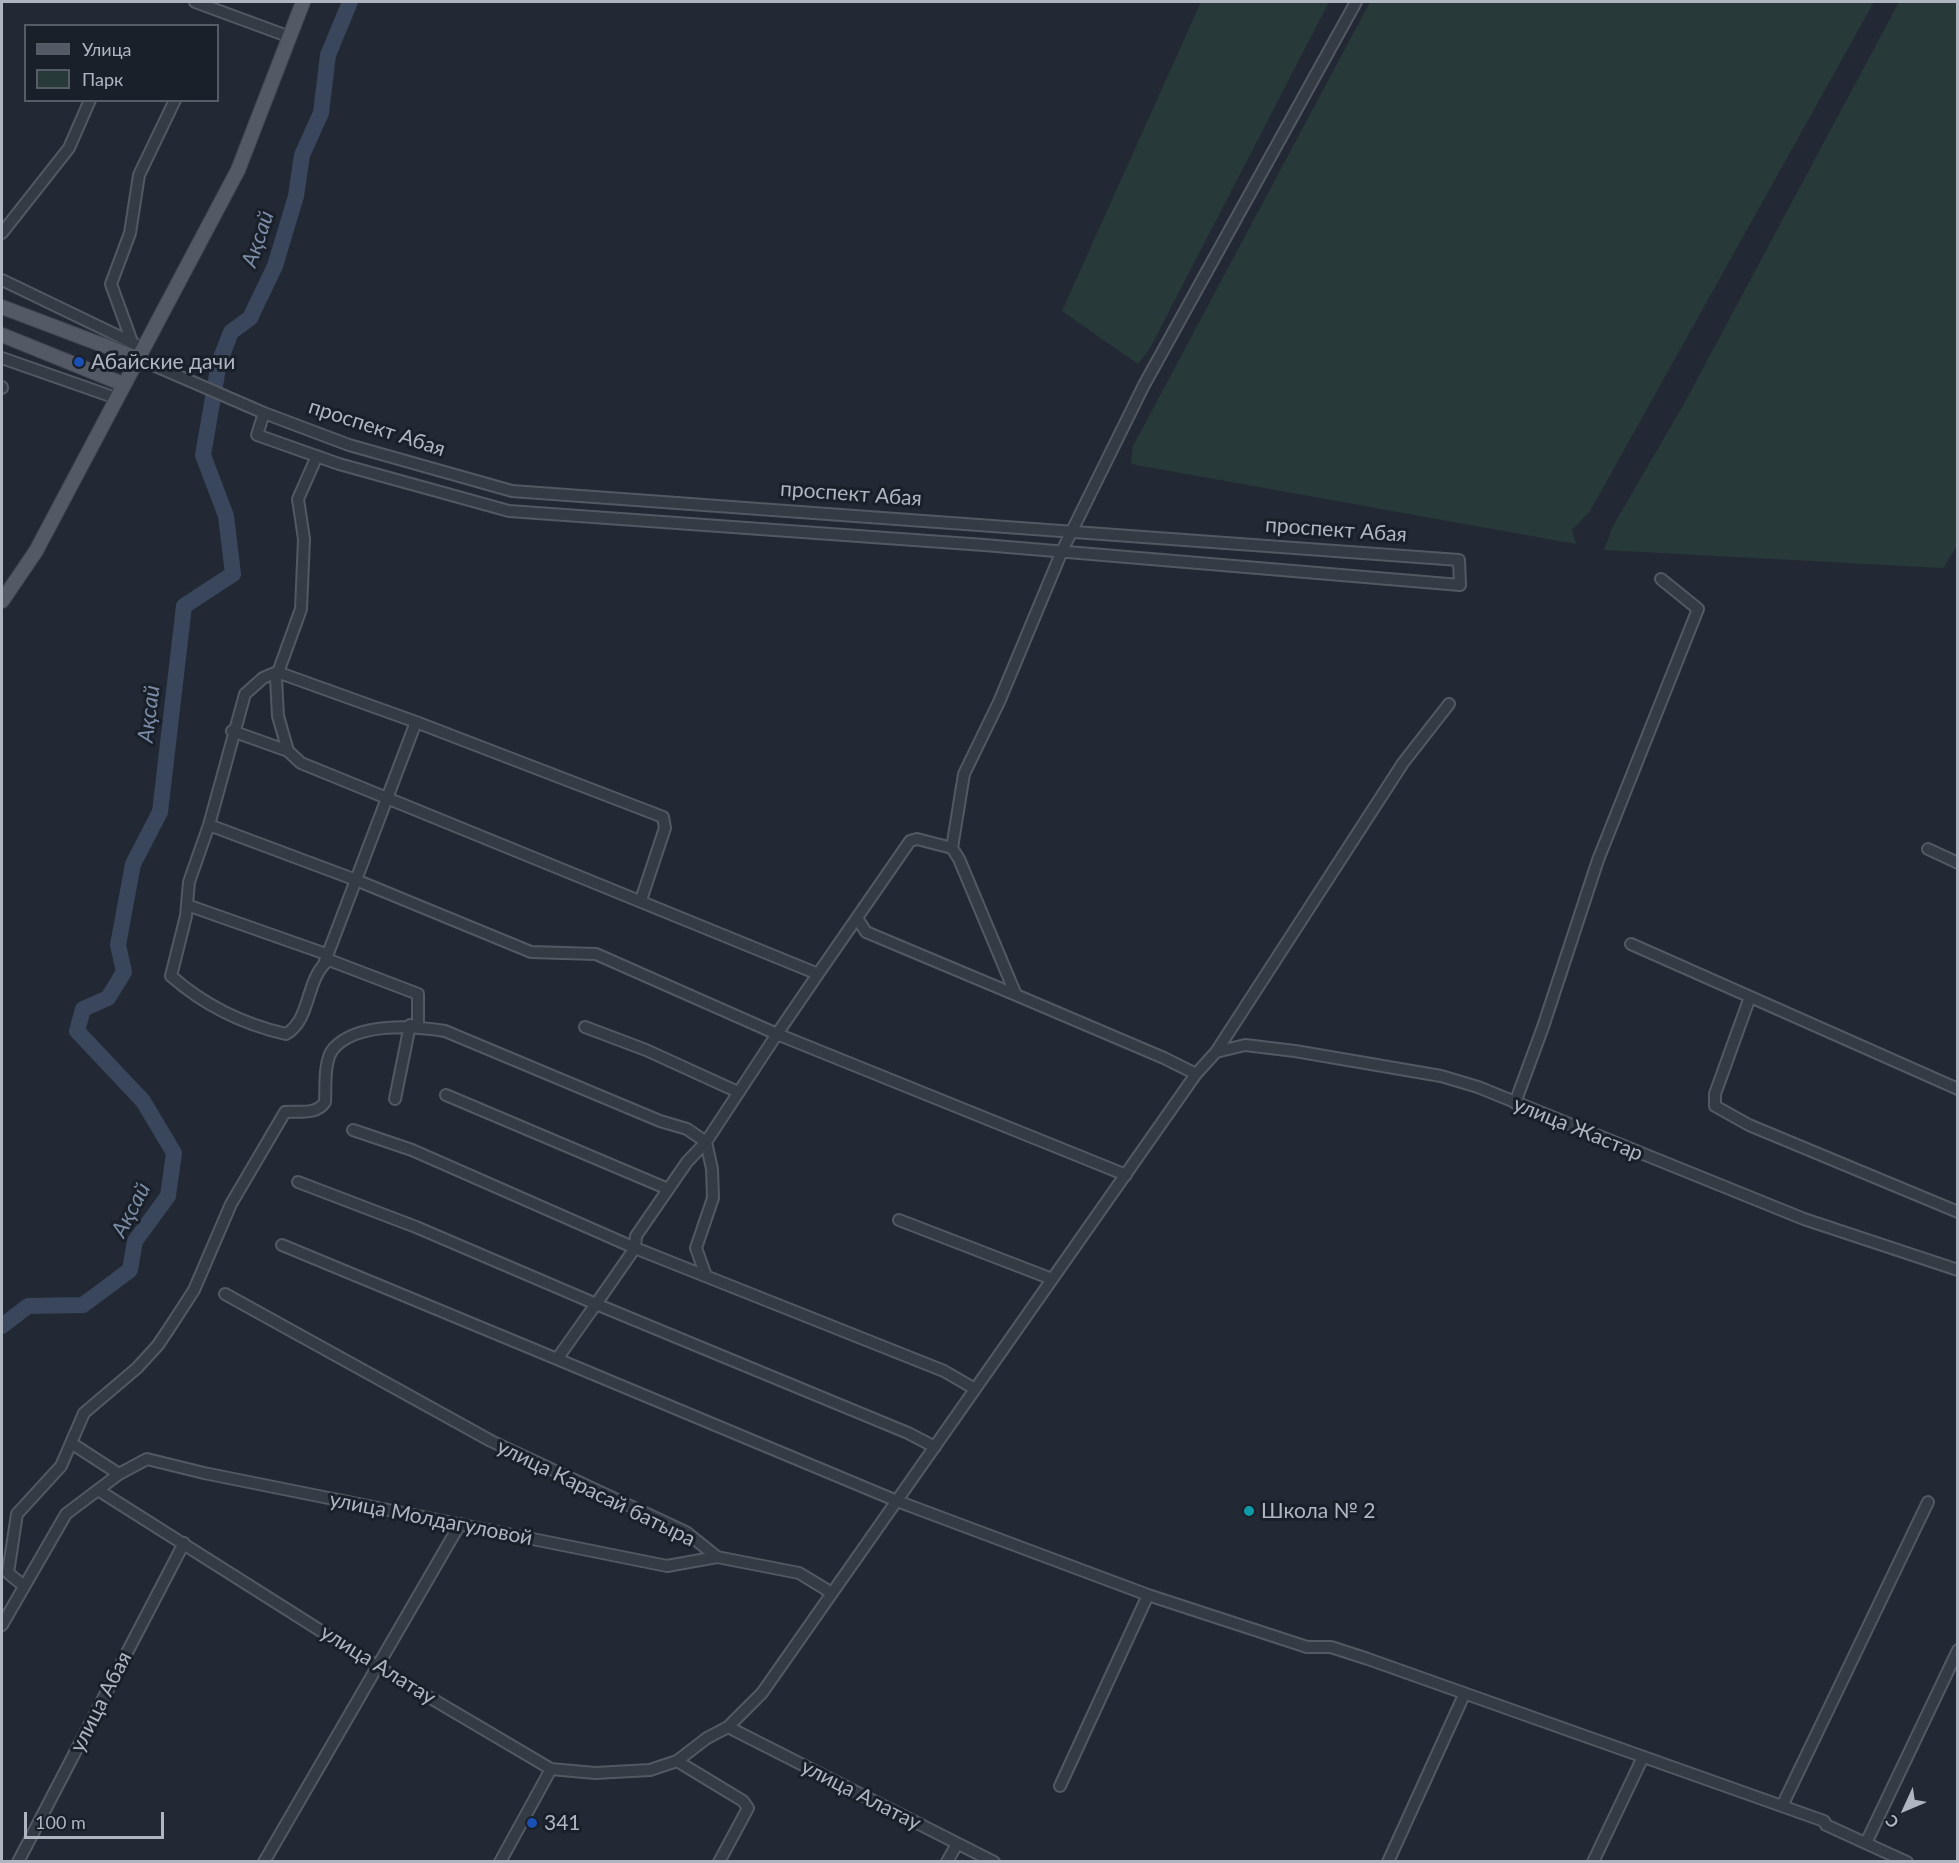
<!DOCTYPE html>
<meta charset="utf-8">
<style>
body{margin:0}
#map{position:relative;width:1959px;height:1863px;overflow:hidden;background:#222934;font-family:Lato,sans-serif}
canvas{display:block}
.frame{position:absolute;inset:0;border:3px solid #afb6c2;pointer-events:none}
.legend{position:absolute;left:24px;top:24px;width:195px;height:78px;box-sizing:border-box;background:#1a2029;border:2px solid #565c66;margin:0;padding:8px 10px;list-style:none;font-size:18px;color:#afb6c2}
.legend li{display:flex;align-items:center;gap:12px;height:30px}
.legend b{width:30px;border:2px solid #565c66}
.north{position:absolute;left:1875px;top:1779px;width:60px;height:60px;-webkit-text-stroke:4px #1a2029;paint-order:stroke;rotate:226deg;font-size:16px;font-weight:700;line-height:24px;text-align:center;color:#afb6c2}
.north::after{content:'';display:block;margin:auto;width:21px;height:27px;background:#afb6c2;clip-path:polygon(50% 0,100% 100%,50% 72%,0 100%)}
.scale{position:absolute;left:24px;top:1812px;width:140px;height:27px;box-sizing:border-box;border:3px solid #afb6c2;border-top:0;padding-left:8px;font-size:18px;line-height:21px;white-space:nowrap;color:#afb6c2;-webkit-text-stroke:4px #1a2029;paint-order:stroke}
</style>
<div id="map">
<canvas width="1959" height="1863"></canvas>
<div class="frame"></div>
<ul class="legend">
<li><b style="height:8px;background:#535a65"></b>Улица</li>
<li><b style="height:16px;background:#283939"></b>Парк</li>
</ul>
<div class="north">С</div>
<div class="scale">100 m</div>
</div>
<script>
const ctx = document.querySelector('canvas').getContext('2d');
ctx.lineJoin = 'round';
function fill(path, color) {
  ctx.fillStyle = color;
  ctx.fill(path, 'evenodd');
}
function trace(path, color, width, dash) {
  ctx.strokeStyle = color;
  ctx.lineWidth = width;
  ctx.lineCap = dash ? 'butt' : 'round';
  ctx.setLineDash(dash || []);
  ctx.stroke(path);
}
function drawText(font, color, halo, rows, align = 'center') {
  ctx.font = font + ' Lato,sans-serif';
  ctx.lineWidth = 6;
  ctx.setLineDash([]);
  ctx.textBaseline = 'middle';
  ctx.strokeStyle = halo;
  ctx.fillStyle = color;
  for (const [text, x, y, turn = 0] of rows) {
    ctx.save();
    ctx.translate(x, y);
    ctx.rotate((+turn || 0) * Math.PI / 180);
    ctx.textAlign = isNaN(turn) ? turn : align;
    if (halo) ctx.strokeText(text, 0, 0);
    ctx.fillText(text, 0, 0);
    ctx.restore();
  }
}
fill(new Path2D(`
 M1201 2H1329L1149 350 1138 364 1062 311Z
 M1370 2H1874L1590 511 1572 530 1576 544 1131 464 1133 446Z
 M1899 2H1957V546L1943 568 1604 550 1613 526 1685 402Z`), '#283939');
trace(new Path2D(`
 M2 1326 28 1306 83 1305 130 1270 135 1241 168 1196 174 1153 143 1101 77 1031 83 1009 108 998 124 972 118 945 133 864 160 812 184 606 233 574 226 516 203 455 219 363 231 332 250 318 275 266 296 196 302 155 321 113 328 55 350 2`), '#39465c', 16);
const minor = new Path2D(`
 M195 2 290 37
 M2 233 69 148 90 100
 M2 280 135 344
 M132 342 111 284 130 233 139 175 175 100
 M2 358 116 398
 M137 358 264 413 349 445 512 491 1459 560 1460 585 984 545 509 511 339 464 257 435 264 413
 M2 388V387
 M317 456 298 499 304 539 301 609 276 678 278 716 288 751 301 763 818 974 777 1034 1126 1175
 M416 722 663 817 665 828 641 900
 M232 731 288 751
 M209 825 356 880 531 952 596 954 777 1034 706 1142 687 1162 636 1236 635 1248 596 1304 416 1227 298 1182
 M952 848 964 774 999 702 1062 551 1144 385 1356 2
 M1928 849 1958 863
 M187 905 326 954
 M857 918 866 932 1016 995
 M1631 944 1958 1089
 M324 964 416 722 277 672 263 678 245 694 209 825 189 882 186 916 171 976C204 1005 242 1024 286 1034 312 1019 305 978 329 960L418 994V1027
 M818 974 910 841 917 839 952 848 959 859 1016 995 1164 1058 1196 1074
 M1750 997 1715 1094V1106L1749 1125 1958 1212
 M585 1027 646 1050 738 1092
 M1216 1052 1403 763 1449 704
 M446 1095 668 1189
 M395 1099 410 1025
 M1515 1103 1543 1027 1598 860 1698 609 1661 579
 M353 1130 412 1150 635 1248 944 1371 975 1389
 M899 1220 1052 1279
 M282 1245 557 1359 596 1304 908 1433 935 1447
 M225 1294 491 1441 686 1532 717 1557 799 1573 832 1593
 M557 1359 897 1501 1148 1595 1307 1647H1331L1368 1659 1824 1821 1826 1825 1907 1862
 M71 1443 84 1413 137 1368 158 1345 172 1324 194 1290 231 1204 285 1112C299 1111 317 1115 325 1102 326 1088 323 1060 334 1048 358 1022 414 1026 445 1031L660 1121 687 1129 706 1142 712 1169 713 1198 696 1248 706 1276
 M98 1490 378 1667 551 1769 595 1773 650 1770 677 1761 707 1738 728 1727 762 1693 1196 1074 1216 1052 1245 1045 1295 1051 1441 1076 1478 1087 1804 1219 1958 1270
 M24 1586 8 1573 17 1514 61 1466 71 1443 119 1474
 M2 1625 66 1514 119 1474 147 1459 204 1473 667 1566 717 1557
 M728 1727 994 1862
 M677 1761 743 1801 748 1808 719 1862
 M1060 1786 1148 1595
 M1782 1806 1928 1502
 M1866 1843 1958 1650
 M18 1862 184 1543
 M264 1862 460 1524
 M500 1862 551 1769
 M947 1862 957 1844
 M1388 1862 1464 1695
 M1593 1862 1643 1757`);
const major = new Path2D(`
 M2 307 137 358
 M2 335 123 384
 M2 601 36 551 238 170 303 2`);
trace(minor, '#525963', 14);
trace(major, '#3e444f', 16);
trace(minor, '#353b45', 10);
trace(major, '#535a65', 14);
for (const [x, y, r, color] of [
 [79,362,6,"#1a4fb4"],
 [1249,1511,6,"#0f9aa8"],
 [532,1823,6,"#1a4fb4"]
]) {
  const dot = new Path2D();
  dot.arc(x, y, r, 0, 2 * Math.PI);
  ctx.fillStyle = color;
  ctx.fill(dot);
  trace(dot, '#1a2029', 2);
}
drawText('21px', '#afb6c2', '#1a2029', [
 ["Абайские дачи",91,362],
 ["Школа № 2",1261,1511],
 ["341",544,1823]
], 'left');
drawText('21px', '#afb6c2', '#1a2029', [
 ["проспект Абая",377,428,18],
 ["проспект Абая",851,494,4],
 ["проспект Абая",1336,530,4],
 ["улица Жастар",1578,1129,22],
 ["улица Карасай батыра",596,1493,26],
 ["улица Молдагуловой",431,1519,11],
 ["улица Алатау",378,1665,32],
 ["улица Абая",101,1702,-63],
 ["улица Алатау",861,1795,27]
]);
drawText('italic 22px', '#7b8ca7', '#1a2029', [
 ["Ақсай",258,239,-71],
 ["Ақсай",149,714,-83],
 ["Ақсай",131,1210,-62]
]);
</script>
